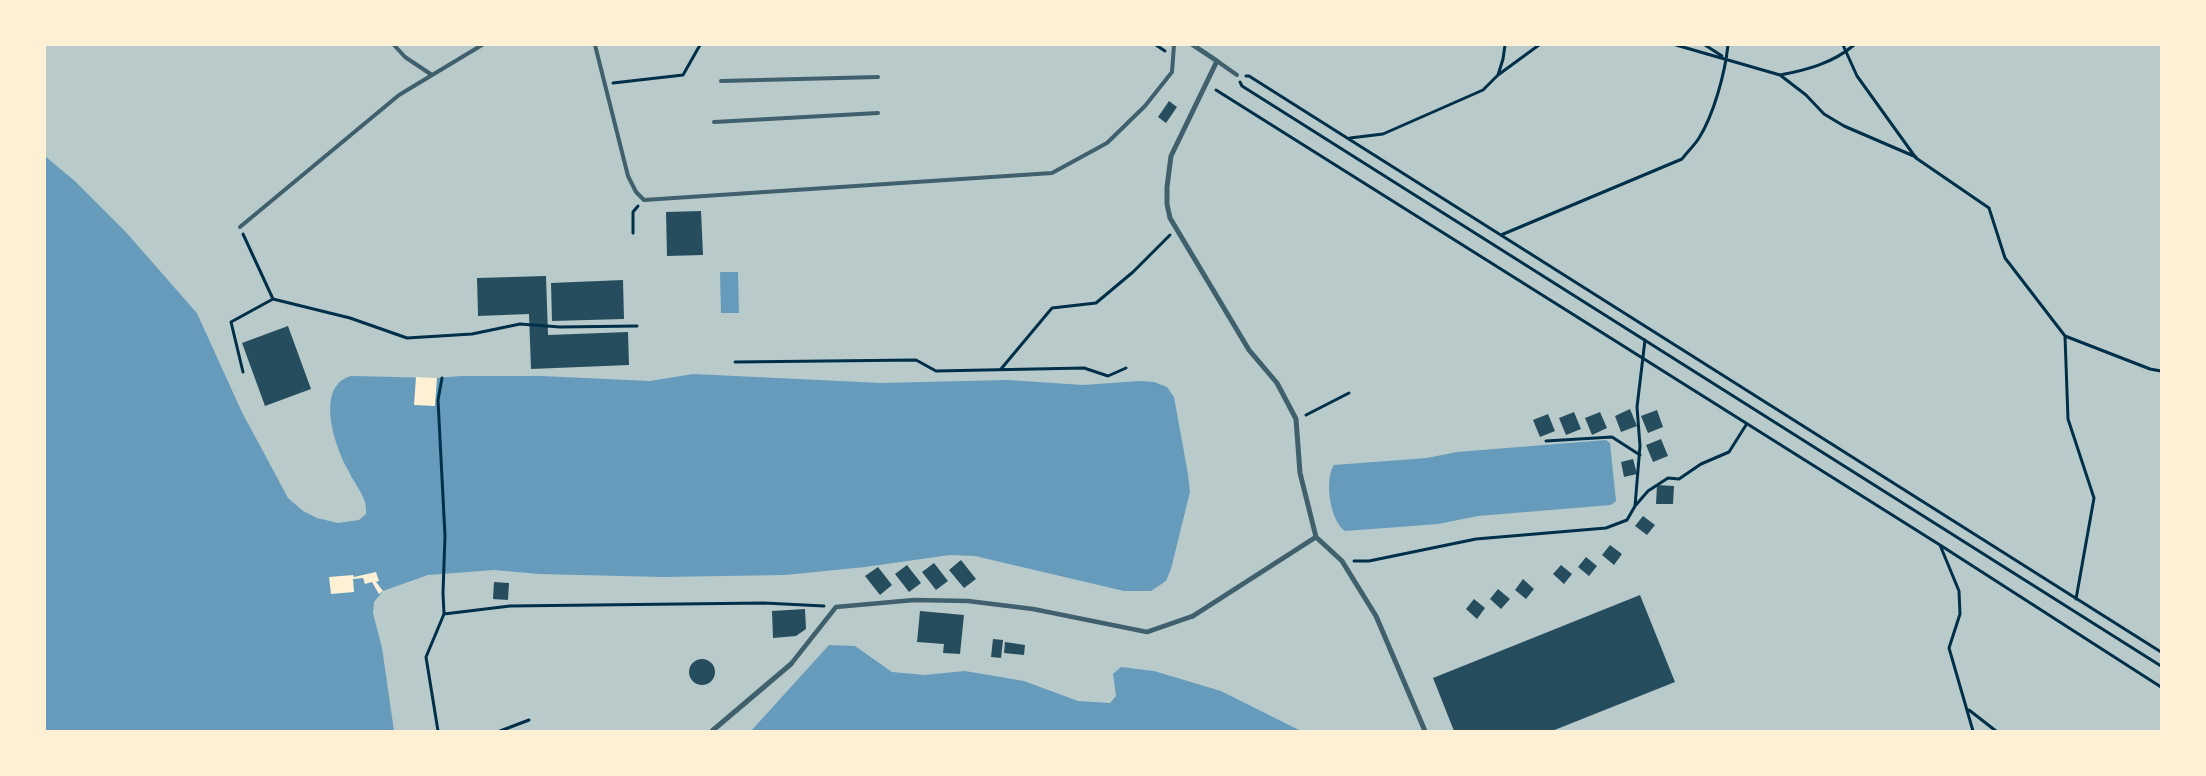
<!DOCTYPE html>
<style>
body{margin:0}
#map{position:relative;width:2206px;height:776px;overflow:hidden;background:#fdf0d5;font-family:Commissioner,sans-serif}
canvas{display:block}
.frame{position:absolute;inset:0;border:46px solid #fdf0d5;pointer-events:none}
</style>
<div id="map">
<canvas width="2206" height="776"></canvas>
<div class="frame"></div>
</div>
<script>
const ctx = document.querySelector('canvas').getContext('2d');
ctx.lineJoin = 'round';
function fill(path, color) {
  ctx.fillStyle = color;
  ctx.fill(path, 'evenodd');
}
function trace(path, color, width, dash) {
  ctx.strokeStyle = color;
  ctx.lineWidth = width;
  ctx.lineCap = dash ? 'butt' : 'round';
  ctx.setLineDash(dash || []);
  ctx.stroke(path);
}
fill(new Path2D(`
 M45 45H2161V731H286L258 442 242 412 197 313 126 232 75 181 45 156Z`), '#b9caca');
fill(new Path2D(`
 M45 156 75 181 126 232 197 313 242 412 288 498 303 511 317 518 338 523 359 520 366 514C366 509 366 504 364 499 359 488 352 479 347 468 334 444 315 386 351 376L437 378 461 376H541L650 381 693 374 881 383 1008 380 1083 385 1139 381 1154 382 1167 387 1174 397 1188 474 1190 492 1171 569 1166 581 1151 591H1124L975 556 950 555 865 567 785 575 663 577 539 574 494 570 428 575 383 591 374 602 373 613 382 648 394 731H45Z
 M720 272H738L739 313H721Z
 M1606 440 1610 443 1616 501 1611 505 1478 516 1438 524 1345 531C1330 521 1324 480 1334 465L1427 458 1457 452Z
 M829 645 855 646 892 672 925 675 965 671 1024 681 1078 701 1110 703 1116 696 1113 674 1121 667 1154 671 1221 691 1301 731H751Z`), '#669bbc');
fill(new Path2D(`
 M416 377 437 378 435 406 414 405Z
 M376 572 379 581 376 582 383 591 379 594 372 582 365 584 363 578 353 579 354 592 331 594 329 577 353 575 354 577Z`), '#fdf0d5');
fill(new Path2D(`
 M1169 101 1177 107 1166 123 1158 117Z
 M701 211 703 255 667 256 666 212Z
 M546 276 548 335 628 332 629 365 531 369 529 314 478 316 477 278Z
 M623 280 624 319 552 321 551 283Z
 M288 326 311 389 265 406 242 343Z
 M1630 409 1637 426 1621 432 1615 416Z
 M1657 410 1663 427 1648 433 1641 416Z
 M1574 412 1581 429 1566 435 1559 418Z
 M1600 412 1607 428 1592 435 1585 418Z
 M1548 414 1555 431 1540 437 1533 420Z
 M1661 439 1668 456 1653 462 1646 445Z
 M1633 459 1637 474 1624 477 1621 462Z
 M1657 485 1674 486 1673 504H1656Z
 M1643 516 1655 525 1647 535 1635 526Z
 M1610 545 1622 554 1614 565 1602 555Z
 M1586 557 1597 566 1589 576 1578 567Z
 M961 560 976 579 964 588 949 570Z
 M934 563 948 581 936 590 922 572Z
 M907 565 921 583 909 592 895 574Z
 M1561 565 1572 574 1564 584 1553 574Z
 M878 567 892 585 880 595 865 576Z
 M1523 579 1534 589 1526 599 1515 590Z
 M494 582 509 583 508 600 493 599Z
 M1498 589 1510 599 1501 609 1490 599Z
 M1640 595 1675 682 1552 731H1454L1433 678Z
 M1474 599 1485 608 1477 619 1466 609Z
 M805 609 806 629 796 636 773 638 772 611Z
 M920 611 964 615 960 654 943 653 944 644 917 642Z
 M993 639 1003 640 1001 658 991 657Z
 M1005 642 1025 645 1024 655 1004 653Z
 M689 672a13 13 0 1 1 26 0a13 13 0 1 1-26 0Z`), '#264d5e');
trace(new Path2D(`
 M1156 45 1165 51
 M1676 45 1780 75 1806 95 1824 114 1844 126 1916 157
 M1705 45 1722 56
 M1843 45 1857 76 1916 158 1989 208 2005 258 2065 336 2068 419 2094 498 2076 599
 M1498 75 1539 45
 M1780 75C1807 70 1833 63 1854 45
 M1246 76H1249L2161 652
 M1240 82 1242 86 2161 666
 M613 83 683 75 700 45
 M1216 90 1940 545 2161 687
 M1350 138 1383 134 1483 90 1498 75 1503 59 1505 45
 M633 233V212L638 206
 M243 234 273 299 231 322 243 372
 M1501 235 1682 159C1687 152 1694 146 1699 138 1714 114 1725 73 1728 45
 M273 299 350 318 407 338 472 334 520 324 560 327 637 326
 M2065 336 2150 369 2161 371
 M735 362 916 360 936 371 1084 368 1108 376 1126 368
 M1001 369 1052 308 1096 303 1133 272 1170 235
 M442 378 438 400 445 536 443 593 444 614 510 606 764 603 824 606
 M1306 415 1349 393
 M1546 441 1612 437 1640 455
 M1635 506 1648 491 1668 478 1679 479 1701 464 1729 452 1746 425
 M1940 545 1959 591 1960 614 1949 648 1973 731
 M1354 561H1369L1476 539 1606 528 1627 520 1635 506 1640 446 1637 407 1645 340
 M1969 710 1996 731
 M438 731 426 657 444 614
 M500 731 529 720`), '#003049', 3);
trace(new Path2D(`
 M394 45 405 57 432 75
 M595 45 628 176 636 192 644 200 1052 173 1107 143 1145 106 1172 72 1174 45
 M1217 61 1237 75
 M721 81 878 77
 M714 122 878 113
 M240 227 399 95 482 45`), '#3f606c', 4);
trace(new Path2D(`
 M791 664 836 607 914 600 968 601 1033 609 1147 632 1193 616`), '#3f606c', 4.5);
trace(new Path2D(`
 M1193 45 1217 61 1171 156 1167 187V204L1170 218 1249 350 1277 383 1296 419 1300 473 1316 537 1342 561 1376 616 1425 731
 M1193 616 1316 537
 M712 731 791 664`), '#3f606c', 5);
</script>
